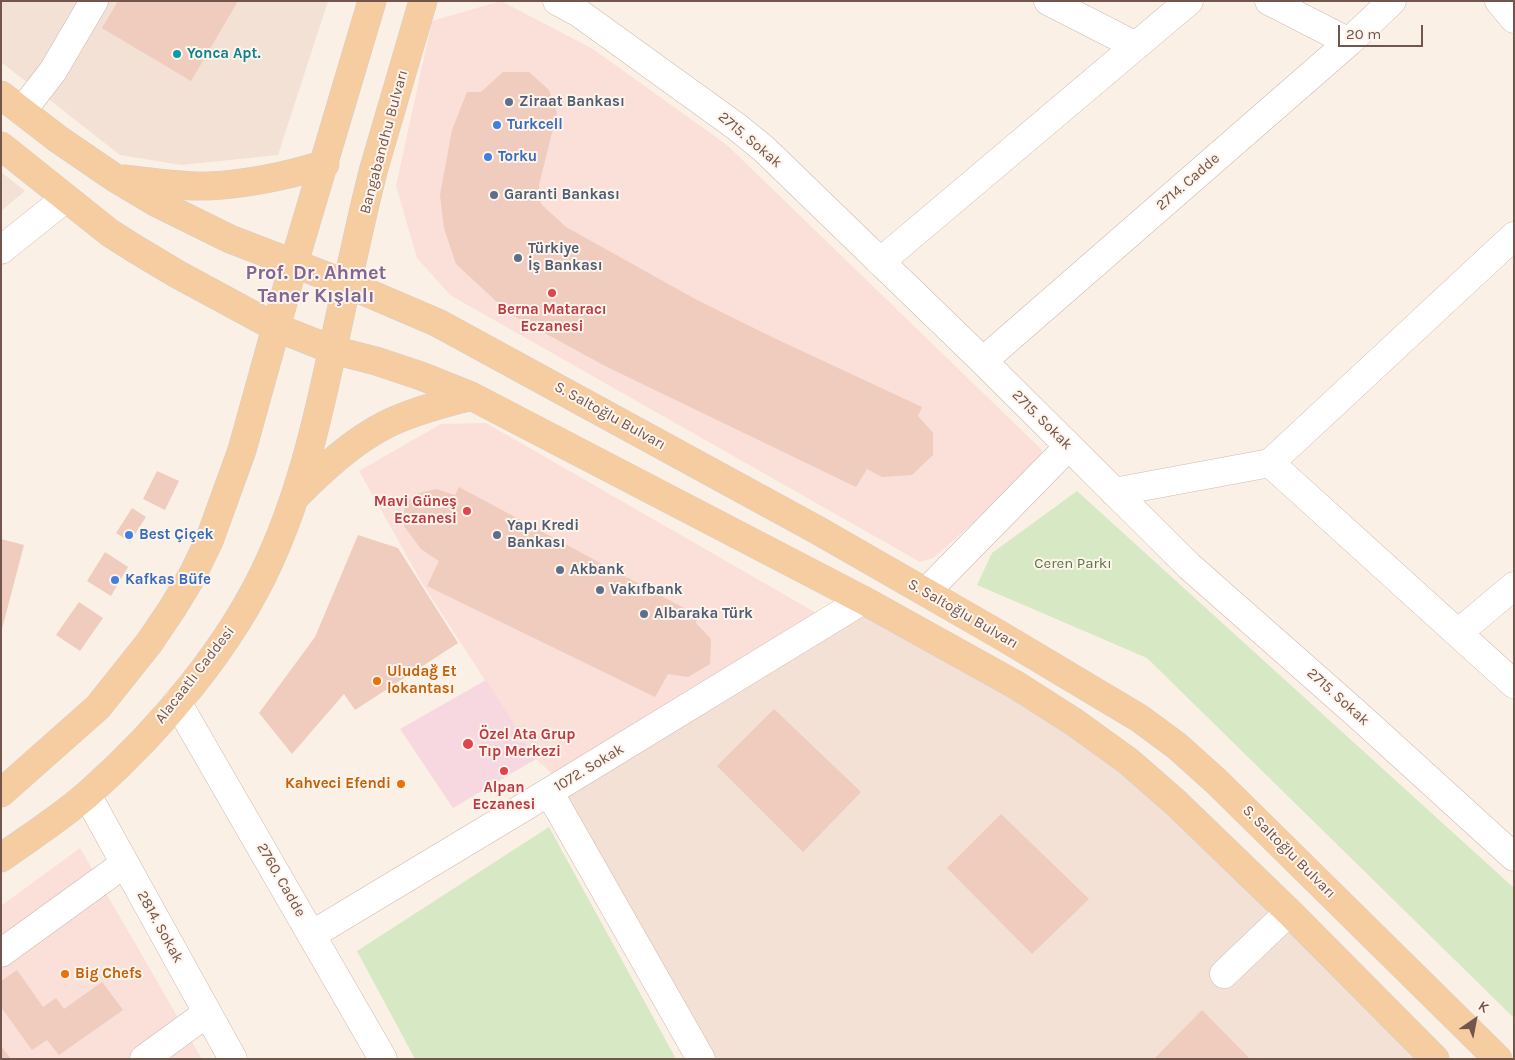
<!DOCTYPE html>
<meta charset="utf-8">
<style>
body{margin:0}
#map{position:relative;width:1515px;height:1060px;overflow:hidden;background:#fbf0e5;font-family:Karla,sans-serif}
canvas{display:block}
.frame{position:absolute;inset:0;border:2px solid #72554c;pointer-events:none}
.north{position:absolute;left:1450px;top:995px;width:50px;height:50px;-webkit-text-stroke:4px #fef4eb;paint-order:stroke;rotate:33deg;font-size:14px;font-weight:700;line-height:20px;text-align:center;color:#72554c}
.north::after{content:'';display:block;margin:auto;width:18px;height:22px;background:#72554c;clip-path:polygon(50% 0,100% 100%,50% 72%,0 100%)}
.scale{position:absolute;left:1338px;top:25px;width:85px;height:22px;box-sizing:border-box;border:2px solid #72554c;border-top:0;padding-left:6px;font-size:15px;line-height:18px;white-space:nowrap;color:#72554c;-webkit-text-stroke:4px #fef4eb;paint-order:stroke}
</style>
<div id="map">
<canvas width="1515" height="1060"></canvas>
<div class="frame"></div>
<div class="north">K</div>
<div class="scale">20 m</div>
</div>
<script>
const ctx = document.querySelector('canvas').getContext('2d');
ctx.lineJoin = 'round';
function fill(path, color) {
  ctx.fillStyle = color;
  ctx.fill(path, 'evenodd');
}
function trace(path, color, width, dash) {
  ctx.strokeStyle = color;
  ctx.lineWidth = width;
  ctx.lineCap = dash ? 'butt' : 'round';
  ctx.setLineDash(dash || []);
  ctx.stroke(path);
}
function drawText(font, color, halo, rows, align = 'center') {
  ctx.font = font + ' Karla,sans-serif';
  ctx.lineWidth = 4;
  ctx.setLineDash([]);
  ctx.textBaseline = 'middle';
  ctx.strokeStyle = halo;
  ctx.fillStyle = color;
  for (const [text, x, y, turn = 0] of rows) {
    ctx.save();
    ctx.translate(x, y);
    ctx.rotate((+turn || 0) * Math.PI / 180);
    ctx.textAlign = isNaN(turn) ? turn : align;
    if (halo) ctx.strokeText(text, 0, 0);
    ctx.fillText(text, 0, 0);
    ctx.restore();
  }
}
fill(new Path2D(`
 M1 1H328L278 155 181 165 120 155 1 62Z
 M1 172 25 191 1 211Z
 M863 600 1074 722 1435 1059H701L549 792Z`), '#f2e1d4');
fill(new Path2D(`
 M501 1 593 49 727 145 1041 449 1043 462 933 558 920 562 450 295 417 258 396 186 432 21Z
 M486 423 825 618 560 781 536 759 422 583 359 471 441 424Z
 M80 848 202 1059H1V906Z`), '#fbdfd9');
fill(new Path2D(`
 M486 680 536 759 453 808 400 729Z`), '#f8d8e0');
fill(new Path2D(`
 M1077 491 1514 888V1018L1147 658 977 585 992 553Z
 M549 827 676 1059H415L357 951Z`), '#d7e8c4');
fill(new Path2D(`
 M118 1H238L191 81 102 28Z
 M503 72H529L549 90 557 113 539 185 541 204 566 227 697 300 774 338 922 407 918 416 933 433V455L912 475 882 477 867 469 856 487 605 366 510 314 456 264 444 228 440 195 452 130 467 92H481Z
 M157 471 179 481 165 510 143 499Z
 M459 487 697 615 696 623 711 639 710 664 688 677 668 674 655 697 427 586 439 561 421 549 404 526 403 514 407 502 419 493 436 489 455 495Z
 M132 508 146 517 130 542 116 533Z
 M358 535 398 548 458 643 355 710 344 694 292 754 259 713 315 637Z
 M1 539 24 545 2 629H1Z
 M105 552 128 567 111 596 87 581Z
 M79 602 103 618 80 651 56 635Z
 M774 709 861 792 803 852 717 766Z
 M1001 814 1089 899 1032 954 947 868Z
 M17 970 43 1007 56 998 64 1009 102 982 123 1010 59 1055 47 1040 32 1050 1 1007V981Z
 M1202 1010 1250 1059H1154Z
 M1 1046 11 1059H1Z`), '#efccbe');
const minor = new Path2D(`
 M557 1 579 13 737 127 764 149 983 361 1189 566 1358 715 1514 857
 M1048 1 1136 46
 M1269 1 1349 42
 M1499 1 1514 19
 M22 111 53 71 94 1
 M1 250 66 198
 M880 262 1189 1
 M983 361 1349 42 1392 1
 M1270 463 1514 684
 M1114 492 1270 463 1514 236
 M926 592 1068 447
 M1458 633 1514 586
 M177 702 383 1059
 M549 792 701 1059
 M87 795 233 1059
 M313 934 549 792 863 600
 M1 953 124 864
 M1224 974 1289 912
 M144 1059 207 1013`);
const major = new Path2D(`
 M1 95 58 139 115 178 157 203 230 239 347 284 438 323 819 531 1000 635 1139 718 1177 746 1217 782 1498 1059
 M1 146 110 233 132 247 177 274 275 327 333 350 376 361 421 376 471 396 863 600 1016 685 1074 722 1128 761 1175 802 1289 912 1435 1059
 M124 179C152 182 180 187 208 186 248 184 287 176 325 164
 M297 495C324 468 353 441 387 424 414 411 443 404 471 396
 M1 793 98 707 149 643 172 609 192 576 209 541 242 450 294 263 372 1
 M1 858C30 837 62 817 89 793 160 730 231 647 270 560 310 472 326 377 347 284 356 245 364 206 374 168 390 112 407 57 423 1`);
trace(minor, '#ceb9af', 29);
trace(major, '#d8cfcd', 29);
trace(minor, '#fff', 28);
trace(major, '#f6cca1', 28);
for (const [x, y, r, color] of [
 [177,54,5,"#0f9aa8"],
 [509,102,5,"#5c6f8a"],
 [497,125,5,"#3f7fe0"],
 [488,157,5,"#3f7fe0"],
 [494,195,5,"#5c6f8a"],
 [518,258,5,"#5c6f8a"],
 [552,293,5,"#e0444e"],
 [467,511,5,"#e0444e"],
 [129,535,5,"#3f7fe0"],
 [497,535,5,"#5c6f8a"],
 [560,570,5,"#5c6f8a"],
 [115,580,5,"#3f7fe0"],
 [600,590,5,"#5c6f8a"],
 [644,614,5,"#5c6f8a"],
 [377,681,5,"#e8710a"],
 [468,744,6,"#e0444e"],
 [504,771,5,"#e0444e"],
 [401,784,5,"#e8710a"],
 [65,974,5,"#e8710a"]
]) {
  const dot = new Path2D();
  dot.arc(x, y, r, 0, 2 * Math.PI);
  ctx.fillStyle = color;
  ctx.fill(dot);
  trace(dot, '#fef4eb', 2);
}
drawText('bold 15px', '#0d838f', '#fef4eb', [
 ["Yonca Apt.",187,54]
], 'left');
drawText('bold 15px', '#4e5e75', '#fef4eb', [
 ["Ziraat Bankası",519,102],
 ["Garanti Bankası",504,195],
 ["Türkiye",528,249],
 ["İş Bankası",528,266],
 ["Yapı Kredi",507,526],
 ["Bankası",507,543],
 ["Akbank",570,570],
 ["Vakıfbank",610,590],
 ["Albaraka Türk",654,614]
], 'left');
drawText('bold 15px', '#366cbe', '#fef4eb', [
 ["Turkcell",507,125],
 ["Torku",498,157],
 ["Best Çiçek",139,535],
 ["Kafkas Büfe",125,580]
], 'left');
drawText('15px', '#72554c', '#fef4eb', [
 ["2715. Sokak",750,140,40],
 ["Bangabandhu Bulvarı",384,142,-75],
 ["2714. Cadde",1188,182,-41],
 ["S. Saltoğlu Bulvarı",610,416,29],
 ["2715. Sokak",1042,420,45],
 ["S. Saltoğlu Bulvarı",963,614,30],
 ["Alacaatlı Caddesi",195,675,-52],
 ["2715. Sokak",1338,697,42],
 ["1072. Sokak",589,768,-31],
 ["S. Saltoğlu Bulvarı",1289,852,45],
 ["2760. Cadde",281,880,60],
 ["2814. Sokak",160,927,61]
]);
drawText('bold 15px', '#be3a42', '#fef4eb', [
 ["Berna Mataracı",552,310],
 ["Eczanesi",552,327],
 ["Mavi Güneş",457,502,"right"],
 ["Eczanesi",457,519,"right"],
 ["Özel Ata Grup",479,735,"left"],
 ["Tıp Merkezi",479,752,"left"],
 ["Alpan",504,788],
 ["Eczanesi",504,805]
]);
drawText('15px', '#597844', '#fef4eb', [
 ["Ceren Parkı",1073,564]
]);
drawText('bold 15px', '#c56008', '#fef4eb', [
 ["Uludağ Et",387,672],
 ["lokantası",387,689],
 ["Kahveci Efendi",391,784,"right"],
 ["Big Chefs",75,974]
], 'left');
drawText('bold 20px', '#806795', '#fef4eb', [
 ["Prof. Dr. Ahmet",316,273],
 ["Taner Kışlalı",316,296]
]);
</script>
